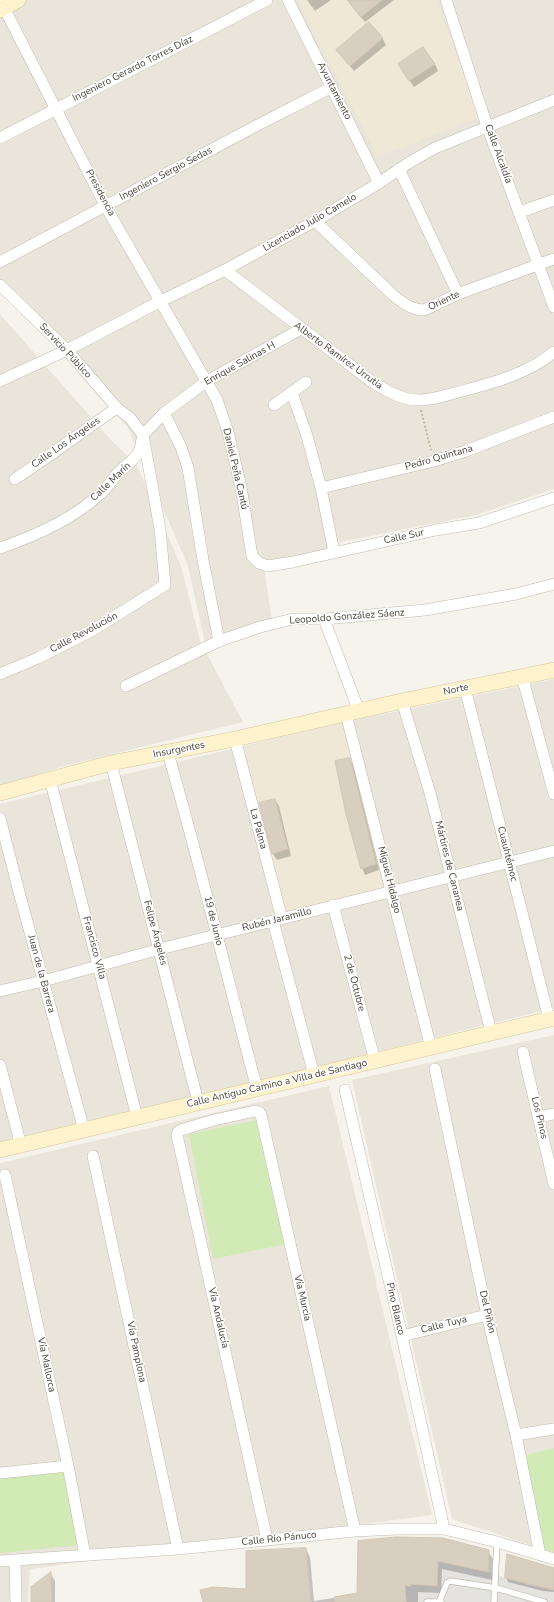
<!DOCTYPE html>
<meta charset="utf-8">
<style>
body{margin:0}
canvas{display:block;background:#f6f3ec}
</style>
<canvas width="554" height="1602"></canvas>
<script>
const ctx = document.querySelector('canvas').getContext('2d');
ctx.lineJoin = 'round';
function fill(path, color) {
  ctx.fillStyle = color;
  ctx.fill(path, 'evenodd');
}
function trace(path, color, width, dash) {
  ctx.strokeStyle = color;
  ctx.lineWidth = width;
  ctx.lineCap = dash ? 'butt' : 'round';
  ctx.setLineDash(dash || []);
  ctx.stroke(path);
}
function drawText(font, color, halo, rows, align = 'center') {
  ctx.font = font + ' "Nunito Sans",sans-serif';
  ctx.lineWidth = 3;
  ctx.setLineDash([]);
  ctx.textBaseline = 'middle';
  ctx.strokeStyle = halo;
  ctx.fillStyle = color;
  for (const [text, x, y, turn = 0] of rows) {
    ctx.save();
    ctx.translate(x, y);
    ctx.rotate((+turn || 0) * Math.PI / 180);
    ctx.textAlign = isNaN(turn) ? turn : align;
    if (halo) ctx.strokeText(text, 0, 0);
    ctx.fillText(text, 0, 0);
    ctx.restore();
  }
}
fill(new Path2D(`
 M0 0H554V489L476 515 341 542 322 555 263 561 272 621 205 643 188 566 128 428 0 284Z
 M0 314 111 440 136 464 181 566 200 641 243 722 68 765 0 786Z
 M554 679V1008L0 1145V804L345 722Z
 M554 1035V1553L452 1519 352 1080Z
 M329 1086 432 1515 30 1569 28 1602H0V1163Z`), '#eae5da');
fill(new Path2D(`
 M297 0H436L480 117 378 157Z
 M345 722 386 889 286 914 244 747Z`), '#efe8d6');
fill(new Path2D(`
 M262 1119 286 1244 213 1259 189 1134Z
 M554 1448V1552L540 1548 522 1456Z
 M67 1469 80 1545 0 1553V1476Z`), '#d2eab5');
fill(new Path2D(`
 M438 1561 488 1572 529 1585 554 1590V1602H406L405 1586H411V1584L437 1586Z`), '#e5e3e0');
fill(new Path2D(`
 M307 0H331L315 11Z
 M347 0H394L365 22Z
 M369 23 383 39 386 45 354 71 337 50Z
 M435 64 438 71 414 87 403 71Z
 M349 759 353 765 379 870 365 875 362 868Z
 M275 800 279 806 291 856 277 860 273 854 260 804Z
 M359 1542 488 1551 493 1559 492 1580 442 1569 441 1593 418 1592V1602H204L247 1590 306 1549 310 1557 314 1601 358 1594Z
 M554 1569V1592L543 1591 508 1582 506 1577Z
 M51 1574 55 1581V1602H32Z`), '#0003');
const building = new Path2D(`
 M348 0H382L361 17Z
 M369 22 383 38 350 66 336 50Z
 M423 47 435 64 409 81 398 64Z
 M350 758 376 864 361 869 346 814 335 761Z
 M275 799 288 849 272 854 259 803Z
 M396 1537 443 1538 489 1550 488 1572 438 1561 437 1586 411 1584V1586H405L406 1602H335L334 1597 357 1593 358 1541Z
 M306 1548 311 1602H203L200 1590 213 1587 246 1589V1551Z
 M507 1554 554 1568V1590L505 1578Z
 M51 1572 52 1602H31V1587Z`);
fill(building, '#d8cfc1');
trace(building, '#d3c7b4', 1);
const lane = new Path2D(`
 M427 1602H441
 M439 1602 447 1583 450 1581 496 1588 544 1602
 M494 1602 497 1542`);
const street = new Path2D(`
 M0 0 106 207 217 400 228 432 241 487 252 556 259 563 268 566 293 562 436 530 479 523 554 498
 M288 0 379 183
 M446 0 487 126 554 307
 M0 138 267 0
 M399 169 458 294
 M520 212 554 200
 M315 221 394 296C403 303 412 310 424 310L458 294 554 259
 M0 262 252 128 332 87
 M225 270 371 381C385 390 401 400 419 400 431 400 443 396 455 393 488 384 527 375 554 352
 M0 285 67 350 117 408 130 418 143 435 164 413 207 381 301 329
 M0 381 67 350 161 301 225 270 315 221 379 183 410 162 435 148 554 100
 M292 393 307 436 321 488 334 552
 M274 405 306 382
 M164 413 181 447 188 468 203 560 219 641
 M15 479C50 456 83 431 117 408
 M321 488 434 461 466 451 554 417
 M0 548C35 536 72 520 100 494 108 487 113 478 120 471 132 460 140 457 142 439
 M324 619 359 711
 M0 674 38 658 93 630 165 585 160 529 143 435
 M522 676 554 794
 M126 686 219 641 260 627 293 619H324L425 610 516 594 554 584
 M465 688 549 1019
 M402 701 430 793 491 1032
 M346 714 431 1048
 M235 739 282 919
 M168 753C200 864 227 977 257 1089
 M111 763 198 1102
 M50 779 137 1117
 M0 818 19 892 84 1130
 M333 905 375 1061
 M273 921 314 1075
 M0 991 43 981 160 949 554 851
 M523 1052 554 1184
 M0 1065 21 1146
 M435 1069 487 1315 516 1435 540 1555
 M345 1090 402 1336 444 1529
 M539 1117 554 1114
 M93 1156 178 1549
 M5 1175 68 1466 85 1555
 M402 1336 487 1315
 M516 1435 554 1429
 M0 1473 68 1466
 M267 1540 177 1135 178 1132 181 1130 214 1120 255 1111 259 1112 261 1115 355 1531
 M15 1560 16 1602
 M0 1561 178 1549 355 1531 397 1529H444L497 1542 554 1559`);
const secondary = new Path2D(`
 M0 10 18 0
 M0 793 111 763 235 739 402 701 554 670
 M0 1150 554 1018`);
trace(lane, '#c2bbae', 7);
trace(street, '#c2bbae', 12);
trace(secondary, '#d6c79b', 16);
trace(new Path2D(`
 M421 410 431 450`), '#c4b79f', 2, [2, 2]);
trace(lane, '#fff', 5.5);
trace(street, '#fff', 11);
trace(secondary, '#fff3cd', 15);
drawText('10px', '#4b4439', '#fff', [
 ["Ingeniero Gerardo Torres Díaz",133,69,-27],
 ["Ayuntamiento",334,91,63],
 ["Calle Alcaldía",498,154,70],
 ["Ingeniero Sergio Sedas",166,174,-28],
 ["Presidencia",100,193,62],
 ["Licenciado Julio Camelo",310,223,-30],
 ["Oriente",444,301,-25],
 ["Servicio Público",65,351,47],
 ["Alberto Ramírez Urrutia",338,356,36],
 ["Enrique Salinas H",240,364,-29],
 ["Calle Los Ángeles",66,443,-35],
 ["Pedro Quintana",439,458,-16],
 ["Daniel Peña Cantú",235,469,77],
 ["Calle Marín",111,482,-44],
 ["Calle Sur",404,537,-12],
 ["Leopoldo González Sáenz",347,617,-4],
 ["Calle Revolución",84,633,-28],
 ["Norte",456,690,-12],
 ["Insurgentes",179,750,-11],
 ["La Palma",258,829,75],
 ["Cuauhtémoc",507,854,76],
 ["Mártires de Cananea",449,866,76],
 ["Miguel Hidalgo",389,880,76],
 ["Rubén Jaramillo",277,920,-14],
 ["19 de Junio",213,921,76],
 ["Felipe Ángeles",155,933,75],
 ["Francisco Villa",94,948,75],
 ["Juan de la Barrera",41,974,75],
 ["2 de Octubre",354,983,75],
 ["Calle Antiguo Camino a Villa de Santiago",277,1084,-13],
 ["Los Pinos",539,1118,77],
 ["Vía Murcia",302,1298,77],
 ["Pino Blanco",395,1309,77],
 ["Del Piñón",487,1312,77],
 ["Vía Andalucía",218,1318,77],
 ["Calle Tuya",444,1325,-14],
 ["Vía Pamplona",136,1352,78],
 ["Vía Mallorca",46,1365,78],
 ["Calle Río Pánuco",279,1539,-6]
]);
</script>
